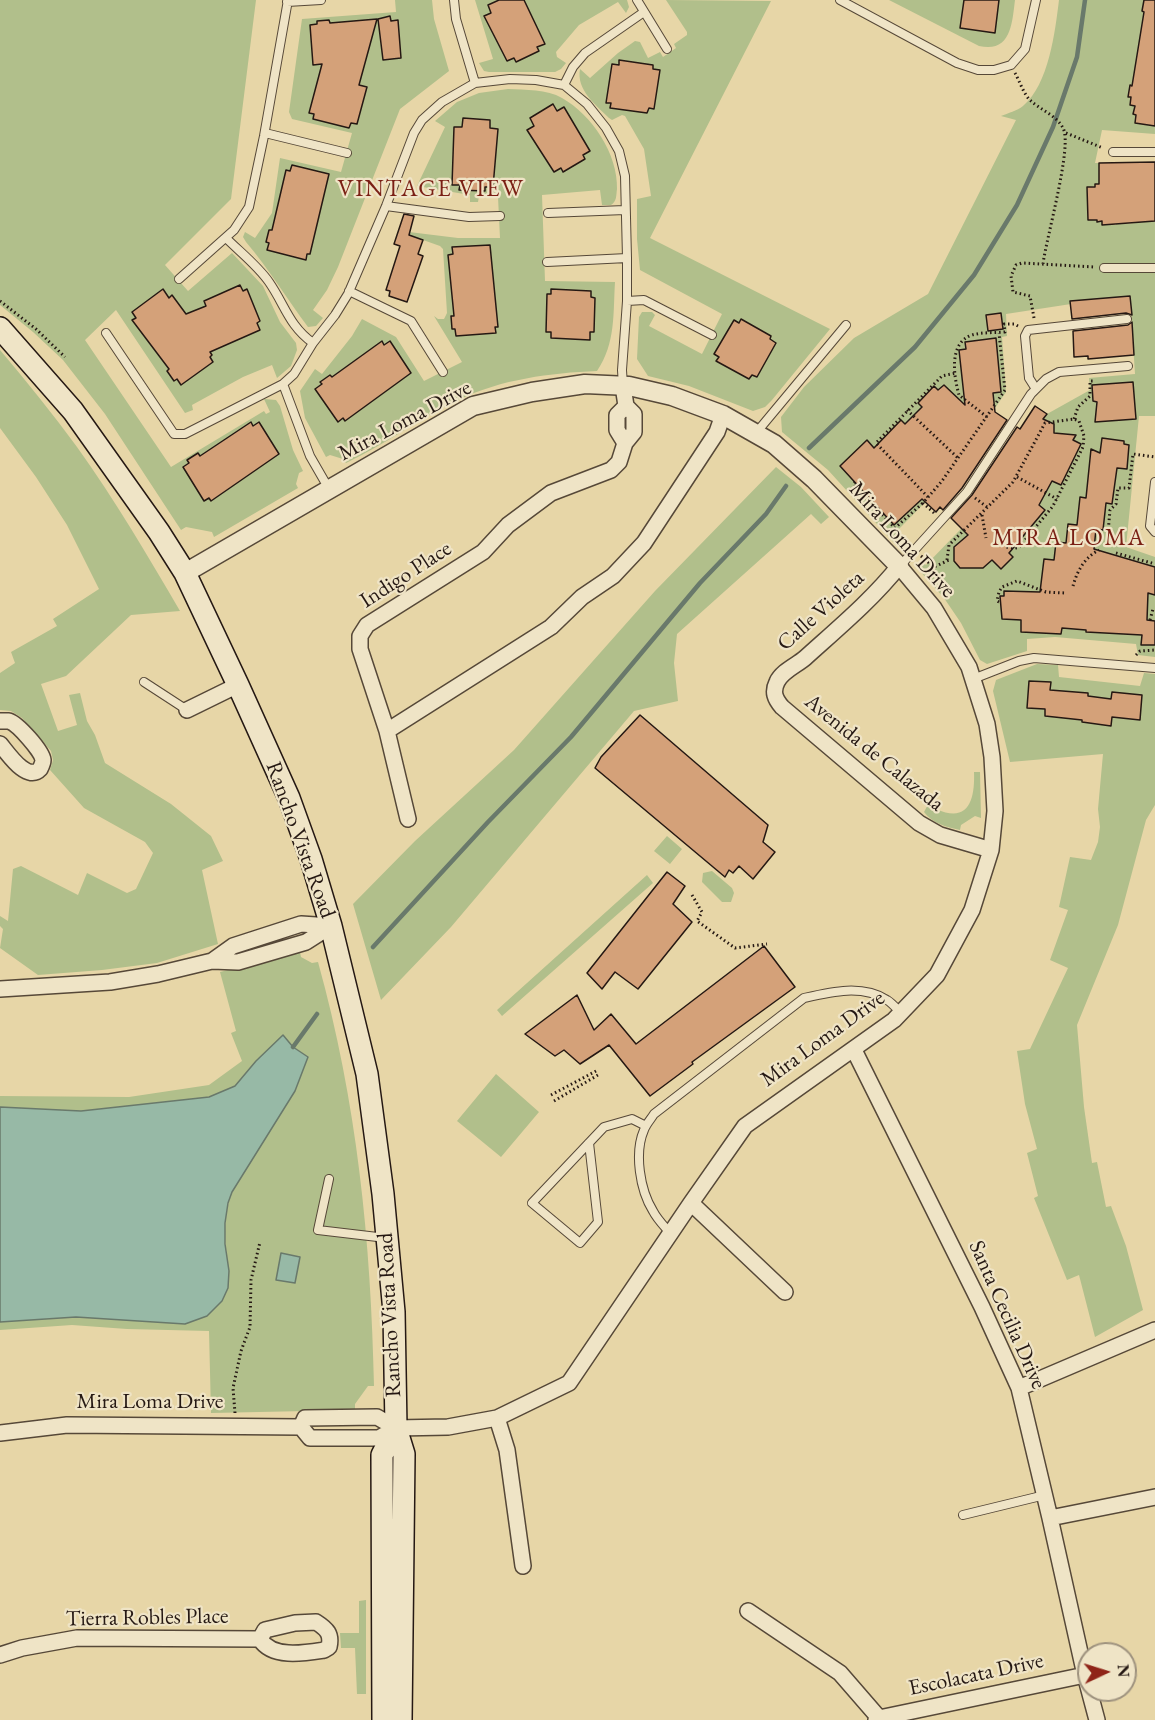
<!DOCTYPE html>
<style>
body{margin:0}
#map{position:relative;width:1155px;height:1720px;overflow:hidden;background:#e7d6a7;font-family:"EB Garamond",serif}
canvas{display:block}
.north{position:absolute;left:1077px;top:1642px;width:60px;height:60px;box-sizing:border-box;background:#efe4c6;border:2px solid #9e927e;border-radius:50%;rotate:86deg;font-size:16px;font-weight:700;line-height:24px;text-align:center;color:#251813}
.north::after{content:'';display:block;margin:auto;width:21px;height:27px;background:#8f2418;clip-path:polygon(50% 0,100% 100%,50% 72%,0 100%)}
</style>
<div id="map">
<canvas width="1155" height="1720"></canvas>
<div class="north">N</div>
</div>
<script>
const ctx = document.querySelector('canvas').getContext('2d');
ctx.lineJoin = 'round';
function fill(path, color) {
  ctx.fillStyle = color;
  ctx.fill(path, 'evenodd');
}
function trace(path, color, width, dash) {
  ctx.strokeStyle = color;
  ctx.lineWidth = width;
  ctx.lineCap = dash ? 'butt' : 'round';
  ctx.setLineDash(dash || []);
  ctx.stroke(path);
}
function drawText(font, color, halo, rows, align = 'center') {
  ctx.font = font + ' "EB Garamond",serif';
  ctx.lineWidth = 4.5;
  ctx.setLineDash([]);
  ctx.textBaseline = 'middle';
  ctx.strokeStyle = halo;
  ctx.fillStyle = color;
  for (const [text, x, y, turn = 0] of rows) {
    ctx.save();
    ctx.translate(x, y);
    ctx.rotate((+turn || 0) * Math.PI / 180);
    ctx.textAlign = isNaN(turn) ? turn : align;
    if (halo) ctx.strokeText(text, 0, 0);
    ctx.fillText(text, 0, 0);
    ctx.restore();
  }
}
fill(new Path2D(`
 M0 0H256L231 199 165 265 188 291 232 253 263 286 280 322 296 343 297 350 291 366 277 378 272 365 243 377 192 405 193 410 185 413 116 310 85 340 171 467 264 411 266 414 270 412 264 399 276 400 280 406 293 450 303 471 299 473 296 484 298 488 214 537 212 532 186 527 181 530 105 414 63 360 33 332 0 305Z
 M395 0H432L434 19 449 71 400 109 338 267 327 290 313 310 323 318 316 326 308 327C287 299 269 269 246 242L243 237 245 232 255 238 272 213 280 158 341 172 352 133 292 119 289 112 302 19 396 12Z
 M475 0H627L629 7 626 13 618 2 579 25 556 52 557 57 566 63 561 69 555 72H489L484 71 479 63 493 59Z
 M666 0 771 1 650 238 830 329 772 400 765 407 753 411 689 386 648 376 637 359 639 317 642 312H652L655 315 649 326 702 354 722 314 640 270 637 239V199L651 196 644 149 625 116 622 115 612 120 609 118C596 105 576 90 580 69L590 78 618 53 635 41 640 42 648 58 660 52 663 57 676 48 674 44 687 35V32Z
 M889 0H1015C1012 24 1011 53 979 46Z
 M1059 0H1155V134L1102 130 1095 163H1099L1100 184 1087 188 1088 220H1097V222L1102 221V225H1116V217H1124L1125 224 1136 223 1137 220 1154 217 1155 221V416H1139L1126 547 1155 557V657L1138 655 1136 644 1055 637 1027 639V651L987 664 980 660 961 623 944 598 918 569 917 563 921 561 926 565 988 501 1047 414 1090 390 1089 378 1135 374 1130 296 1071 301V304L1006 314 1007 336 1002 337 1006 392 944 483 897 531 905 540 903 545 897 546 828 470 782 432 781 417 804 387 854 338 928 294 1016 120 1001 116C1008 113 1017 111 1023 106 1049 84 1055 32 1059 0Z
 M508 89C525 90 547 89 562 98 592 115 618 154 617 189 616 196 617 201 611 205H602L600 190 542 195 545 281 615 282C613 313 616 343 597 371 550 373 502 379 458 400 419 418 385 445 346 463L343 459 330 455 326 457 305 418 300 391 315 369 322 374 352 336 362 319 396 337 424 381 462 362 434 316 438 319H444L447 313 443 249 440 246 409 235V232L458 238H500L498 197 479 196 478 202H470V195L417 186 445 127 435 121 457 102 479 93Z
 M0 350C27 382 53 414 77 447 115 500 148 556 180 611L131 615 66 676 41 684 58 731 77 725 69 695 80 693 87 721 95 735 105 763 171 804 211 836 223 861 202 870 218 944 157 963 102 970 38 975 0 948 3 929 0 926V916L8 921 13 869 21 866 78 895 87 873 127 893 136 889 153 853 145 842 84 808 50 770 53 760 51 751 22 718 11 711 0 710V673L15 663 11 652 57 626 53 619 99 589 67 525 36 477 0 428Z
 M776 467 801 487 829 517 821 524 811 514 677 634 674 663 678 701 634 711 451 927 381 1000 353 904 415 841 514 750 655 591Z
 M1037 664 1058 665 1059 677 1140 686 1144 673 1155 674V805L1146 820 1118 925 1077 1025 1084 1107 1092 1163 1097 1162 1106 1207 1111 1206 1126 1246 1143 1310 1095 1337 1079 1275 1067 1280 1034 1198 1038 1196 1027 1153 1037 1149 1025 1104 1017 1051 1030 1049 1068 968 1050 960 1068 910 1059 907 1070 857 1091 860 1098 842 1100 827 1098 809 1103 754 1010 762 993 691 996 680Z
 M974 772H980L981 818 975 816 961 825 960 830C946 827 932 823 924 812L931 799 938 805 936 809C969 824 975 799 974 772Z
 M667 836 682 849 670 864 654 851Z
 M712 871 732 888 734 893 731 902H722L702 882 703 873Z
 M647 875 653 883 502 1016 497 1010Z
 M300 952 301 957 312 963 318 962C357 1102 371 1241 374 1386H368L355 1404V1410L211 1413 209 1331 127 1329 72 1325 0 1330V1322L77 1317 229 1271C225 1245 222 1218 232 1192L295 1091 308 1057 293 1047 256 1061 235 1086 209 1097 81 1111 0 1107V1096L129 1097 209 1085 242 1061 231 1033 236 1031 220 972Z
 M496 1074 539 1112 501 1157 457 1121Z
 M366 1600V1694H357L355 1648H341L340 1633H359V1601Z`), '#b1bf8b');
const water = new Path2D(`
 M283 1035 293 1047 308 1057 295 1091 232 1192 228 1203 225 1223V1244L229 1271 228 1288 222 1301 207 1316 185 1324 76 1317 0 1322V1107L81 1111 209 1097 235 1086 256 1061Z
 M281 1253 300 1257 295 1283 276 1280Z`);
fill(water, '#97b9a6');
trace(water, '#69796b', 1.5);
trace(new Path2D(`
 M809 448 915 347 974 275 1017 205 1053 127 1077 57 1085 0
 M373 947 488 822 571 737 700 583 766 514 786 486
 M293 1047 317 1014`), '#69796b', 4.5);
const building = new Path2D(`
 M499 0H524L545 44 537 47 539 51 516 62 514 58 507 61 484 16 491 13 488 5Z
 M964 0H999L995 33 960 28Z
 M1144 0H1155V126L1135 123 1136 115 1133 114 1135 106 1130 105 1131 97H1128L1130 85 1132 86 1144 12 1142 11Z
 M390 16 391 21 398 20 401 58 383 60 378 19Z
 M377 19 359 85 367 87 357 124 351 123 349 128 313 119 314 114 309 113 322 64 313 65 310 25 317 24V21L329 20 330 23Z
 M619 60 653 65V69L660 70 654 109 649 108 647 113 610 108 611 103H606L612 64 619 65Z
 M553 104 557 111 564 107 590 151 583 155 585 159 563 172 561 168 554 172 527 130 534 126 530 118Z
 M463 118 490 120V128L498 129 493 187H485V191L459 190 460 185H452L454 127H462Z
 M1155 162V221L1102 225V221L1097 222V220H1088L1087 187H1095V184H1099V163Z
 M292 165 329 174 310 254H307L306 260 267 250 269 243 266 242 269 230H272L286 170 290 171Z
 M404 214 414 216 409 235 423 240 418 254 423 256 407 302 389 296 390 291 386 290 400 246 394 244Z
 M490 245 498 327H495L496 333 456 336 455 329H452L451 316H454L448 255 453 254 452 247Z
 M240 285 243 291 247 289 260 321 257 323 260 330 210 352 212 355 210 357 213 362 181 385 177 379 174 381 167 371 169 369 132 320 136 318 132 312 163 289 169 298 172 295 186 314 206 306 204 301Z
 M551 289 591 291V297L595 298 594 332H590V340L551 338V332H546L547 294H551Z
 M1130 296 1132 315 1126 313 1072 319 1070 301Z
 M1001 313 1003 329 988 331 986 315Z
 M741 319 771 336 770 339 776 343 757 377 752 375 749 379 716 361 719 357 714 354 734 320 739 323Z
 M1132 322 1134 355 1088 359V356L1074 357 1073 331 1128 325Z
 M996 338 1001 392 993 393 995 412 1007 420 962 488 943 510 940 507 936 512 922 499 894 525 840 466 867 440 874 448 901 420 905 424 922 407 918 403 934 386 938 390 944 385 965 405 959 350 966 349 965 342Z
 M382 341 384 345 390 341 411 373 345 421 343 418 338 422 315 389 322 384 320 382 330 375 332 377Z
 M1133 382 1136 419 1095 422 1097 402 1093 401 1092 385Z
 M1035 406 1047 414 1043 419 1054 424V433L1076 435 1073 440 1081 444 1061 485 1052 481 1039 505 1045 510 1009 553 1013 557 1001 569 992 560 983 568H960L954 561V547L968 535 951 518 972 495 1017 427 1020 429Z
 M251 422 253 426 259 422 279 454 211 501 209 498 204 501 183 467 189 463 187 460 198 453 200 456Z
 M1102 438 1124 441V444L1129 445 1127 469 1117 468 1112 504 1106 503 1103 530 1096 529 1094 549 1155 567V595L1148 593 1147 620 1155 621V645H1141L1142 635 1086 632V630L1062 628 1061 634 1021 632V620L1002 619 1000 596H1004V591L1040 592 1044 559 1054 560 1056 542 1066 543 1068 524 1077 525 1080 497 1086 498 1091 449 1100 453Z
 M1029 681 1051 682 1050 690 1088 693V696L1111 699 1112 692 1142 695 1140 720 1112 717 1111 726 1082 722V720L1045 716V709L1027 708Z
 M640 715 768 825 763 842 775 852 753 879 739 866 733 873 729 870 725 877 595 768 601 757Z
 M667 872 685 886 673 904 692 922 638 989 615 972 602 989 587 973Z
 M764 946 795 987 692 1062 693 1064 650 1096 609 1045 580 1064 564 1050 555 1056 525 1034 577 995 594 1030 611 1014 636 1044Z`);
fill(building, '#d4a179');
trace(building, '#251813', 1.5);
const service = new Path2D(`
 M454 0 456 19 475 83
 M637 0 667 49
 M840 0 957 63 978 70H994L1011 65 1025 49 1036 0
 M287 2 321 0
 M564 85 573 67 585 53 644 12
 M265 133 347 153
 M1113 152H1155
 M386 206 469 217 500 216
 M548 213 625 210
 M226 238C240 252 258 266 269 282 285 305 289 326 313 343
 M547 262 627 258
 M1104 268H1155
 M179 279 234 230 249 207 264 136 288 0
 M349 291 411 321 443 372
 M627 301 644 300 712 335
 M106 333 174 434H185L283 384 294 374 313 343 335 315 348 294 386 206 414 133 422 120 442 102 475 83 510 79 536 80 564 85 587 104 606 128 619 151 625 176 627 258V301L622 370 623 386
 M283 384 310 456 329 489
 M1036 389 1029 378 1025 336 1028 330 1127 319
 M756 433 846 325
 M1155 482 1150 526 1155 532
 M900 566 967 492 1031 394 1046 379 1059 372 1128 366
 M973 679 1019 661 1034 658 1155 668
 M144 682 187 710
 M589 1143 598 1222 580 1243 532 1203 604 1127 632 1119 646 1126
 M329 1179 318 1230 386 1238
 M670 1233C664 1226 657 1219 653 1211 640 1190 634 1153 644 1130 646 1124 651 1119 654 1114L804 998C830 992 862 984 887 1000 892 1003 897 1009 901 1013
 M963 1515 1045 1495`);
const minor = new Path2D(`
 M625 443 617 430V415L626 406
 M187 710 238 685
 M0 721C2 721 8 721 9 721 18 724 42 751 43 760 43 762 41 767 40 769 27 783 7 752 0 744
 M387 731 551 627 582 597 613 576 644 543 717 432 723 415
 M408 819 387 731 360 649V636L367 625 483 552 508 525 551 493 611 470 619 462 625 443 634 432V414L626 406 623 386
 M212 961 233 946 301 924 331 926
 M0 989 110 982 158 974 212 961 238 962 306 942 331 926
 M854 1050 982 1307 1019 1388 1050 1518 1085 1675 1097 1720
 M691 1203 785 1292
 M1019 1388 1155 1330
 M497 1418 507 1450 523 1566
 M301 1427 305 1418 377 1417 396 1428
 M0 1433 67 1425 301 1427 310 1438H379L396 1428 448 1427 497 1418 569 1383 691 1203 745 1126 894 1020 937 975 972 910 991 850 995 811 992 757 987 724 969 667 934 608 899 566C872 600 837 629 805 658 797 665 782 671 777 682 772 692 775 699 782 707L919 823 940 835 991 850
 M1050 1518 1155 1497
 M748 1611 840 1673 879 1718
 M316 1622C327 1629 332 1634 329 1647L324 1650C305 1653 272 1659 260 1639L265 1630 295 1623Z
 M0 1655 22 1648 77 1638 260 1639
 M876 1720 879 1718 1085 1675`);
const tertiary = new Path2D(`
 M185 573 473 406 532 392 585 384 629 386 672 396 723 415 774 444 814 479 899 566`);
const secondary = new Path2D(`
 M0 328 73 411 159 532 185 573 238 685 289 798 311 859 331 926 367 1074 383 1194 394 1312 396 1428 404 1454 401 1720
 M383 1720 382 1455 396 1428`);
trace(service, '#564838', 10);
trace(minor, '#564838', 18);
trace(tertiary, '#564838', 21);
trace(secondary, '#251813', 24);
trace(new Path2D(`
 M1015 73C1020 82 1024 95 1031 101 1041 110 1057 116 1063 128 1073 145 1046 239 1043 264
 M1066 133 1103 148
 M0 301 36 329 65 357
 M1034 318 1030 296 1013 292 1011 276 1016 265 1022 263 1094 267
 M907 410 958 458
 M987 417 959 395C954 377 948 343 972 335 982 332 994 333 1005 332L1004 324H1014L1018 326
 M1074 419 1078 407 1090 396V381H1093
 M1017 477 1057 499
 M855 482 853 484 895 528 923 503
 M928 497 876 443 942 376 956 373
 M975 498 987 507
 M934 513 923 503 942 481 1005 390 999 333
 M982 515 986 538
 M1107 546 1110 541 1108 533 1110 510 1116 504 1118 488H1129L1133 454 1155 457
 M1116 553 1155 564
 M921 556 934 567 949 560
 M947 560 949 545 1013 482 1045 423 1074 419 1079 421 1084 436 1083 447 1053 506 1021 545 1018 548 1004 547
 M1073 586C1077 571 1085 557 1099 550
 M999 602 997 601 999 592 1002 587 1017 581 1046 592 1065 593
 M1150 620 1153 609
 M1136 655 1140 651 1155 650
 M692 895 702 912 697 921 735 948 767 944
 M551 1095 598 1070
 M554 1101 598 1075
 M235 1413 233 1388 241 1351 250 1327 251 1280 260 1242`), '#251813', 3, [1.5, 3]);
trace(service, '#efe4c6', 8);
trace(minor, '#efe4c6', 15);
trace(tertiary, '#efe4c6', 18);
trace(secondary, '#efe4c6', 21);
drawText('22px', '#251813', '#efe4c6', [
 ["Mira Loma Drive",405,421,-28],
 ["Mira Loma Drive",902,540,48],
 ["Indigo Place",406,575,-33],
 ["Calle Violeta",821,611,-42],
 ["Avenida de Calazada",874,753,39],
 ["Rancho Vista Road",300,840,70],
 ["Mira Loma Drive",823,1039,-36],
 ["Rancho Vista Road",390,1315,-93],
 ["Santa Cecilia Drive",1007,1315,66],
 ["Mira Loma Drive",150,1402],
 ["Tierra Robles Place",147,1618,-1],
 ["Escolacata Drive",976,1675,-12]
]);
ctx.letterSpacing = '1.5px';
drawText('24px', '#7a1f14', '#efe4c6', [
 ["VINTAGE VIEW",431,189],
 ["MIRA LOMA",1069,538]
]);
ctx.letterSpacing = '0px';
</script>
